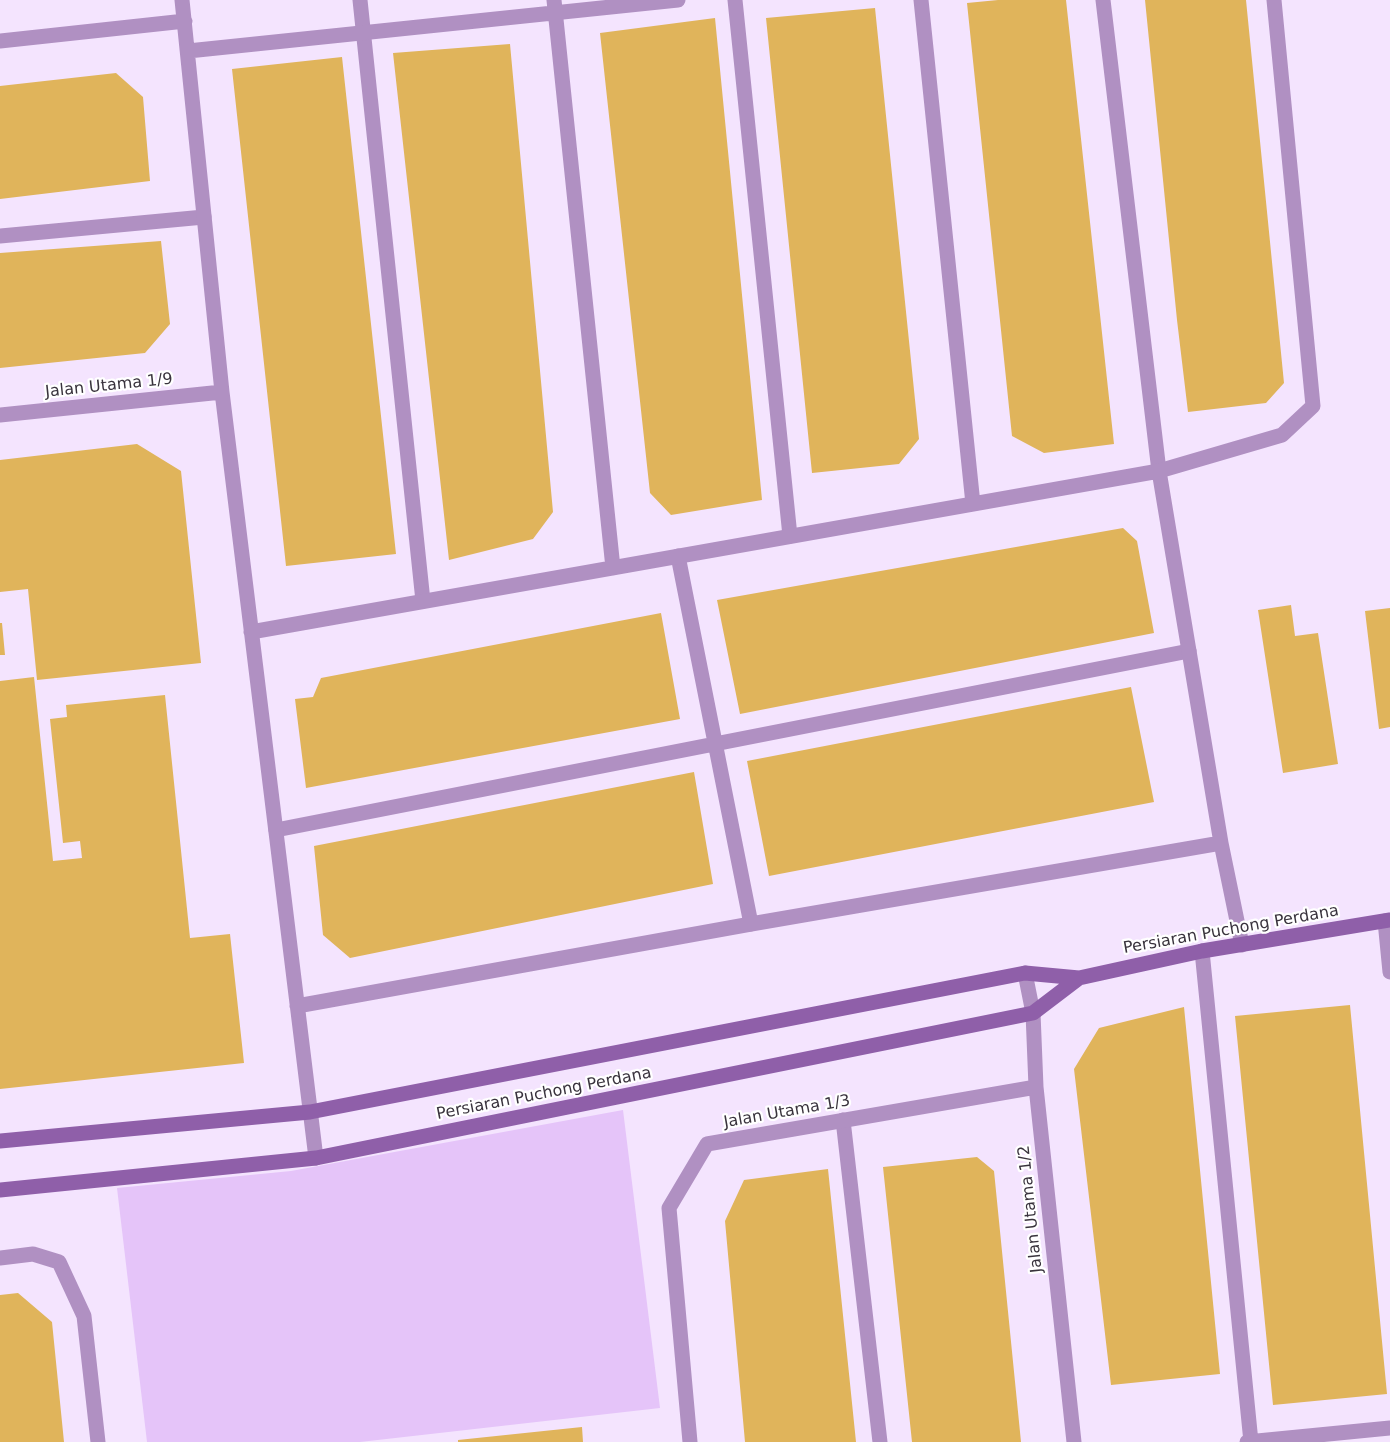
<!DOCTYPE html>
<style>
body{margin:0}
canvas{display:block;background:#f8eefe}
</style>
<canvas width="1390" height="1442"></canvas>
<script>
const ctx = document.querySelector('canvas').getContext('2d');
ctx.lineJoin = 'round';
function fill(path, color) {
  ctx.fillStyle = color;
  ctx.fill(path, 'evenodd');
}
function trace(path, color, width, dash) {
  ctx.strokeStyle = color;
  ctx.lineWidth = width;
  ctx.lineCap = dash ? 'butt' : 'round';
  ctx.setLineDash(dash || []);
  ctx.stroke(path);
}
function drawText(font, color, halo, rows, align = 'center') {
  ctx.font = font + ' "DejaVu Sans",sans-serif';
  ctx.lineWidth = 4.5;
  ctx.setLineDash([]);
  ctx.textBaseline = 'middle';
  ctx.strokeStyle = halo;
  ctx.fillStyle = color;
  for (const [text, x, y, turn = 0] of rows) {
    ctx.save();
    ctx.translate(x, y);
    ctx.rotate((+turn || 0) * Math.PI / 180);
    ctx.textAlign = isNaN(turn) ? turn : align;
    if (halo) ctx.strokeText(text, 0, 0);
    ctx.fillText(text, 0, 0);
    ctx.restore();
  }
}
fill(new Path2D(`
 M0 0H1390V1442H0Z`), '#f4e4fe');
fill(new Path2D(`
 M623 1110 660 1408 360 1442H147L117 1188 291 1171Z`), '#e5c4f9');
fill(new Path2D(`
 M998 0H1066L1114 444 1044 453 1012 436 967 3Z
 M1145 0H1246L1284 383 1266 403 1188 412 1177 320Z
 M875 8 919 439 899 464 812 473 766 18Z
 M715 18 762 500 671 515 650 493 600 33Z
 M510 44 553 512 533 539 449 560 393 53Z
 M342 57 396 554 286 566 232 69Z
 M116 73 143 97 150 181 0 199V86Z
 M161 241 170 324 145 353 0 368V253Z
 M137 444 181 471 201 663 37 680 28 589 0 592V460Z
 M1123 528 1137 541 1154 633 740 714 717 600Z
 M1291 605 1295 636 1318 633 1338 764 1283 773 1258 610Z
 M1390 608V727L1379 729 1365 611Z
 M661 613 680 719 306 788 295 699 313 697 321 678Z
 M0 623H2L5 655H0Z
 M34 677 53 861 82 858 80 841 63 843 50 719 67 717 66 705 165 695 190 938 230 934 244 1063 0 1089V681Z
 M1131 687 1154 802 769 876 747 761Z
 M694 772 713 884 350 958 323 935 314 846Z
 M1350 1005 1387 1394 1273 1405 1235 1016Z
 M1184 1007 1220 1374 1111 1385 1074 1069 1099 1028Z
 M977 1157 994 1171 1021 1442H912L883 1167Z
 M828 1169 856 1442H745L725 1221 744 1180Z
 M18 1293 52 1322 64 1442H0V1295Z
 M582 1427 583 1442H458V1440Z`), '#e0b45b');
trace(new Path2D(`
 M360 0 423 601
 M735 0 790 536
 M1103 0 1159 471
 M0 236 204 217
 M678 556 751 924
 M276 830 1189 651
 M1202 951 1251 1442
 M843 1120 880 1442
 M1247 1442 1390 1428`), '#b090c2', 15);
trace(new Path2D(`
 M182 0 222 392 316 1158
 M554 0 613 568
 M921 0 973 504
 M0 41 185 21
 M188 51 678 0
 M0 415 222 392
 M1159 471 1221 843 1242 945
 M251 632 1159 471 1282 435 1313 406 1274 0
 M1385 921 1390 972
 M1025 973 1033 1013 1036 1087 1074 1442
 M297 1006 751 924 1221 843
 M0 1258 33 1254 59 1262 84 1316 98 1442
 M690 1442 669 1208 707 1144 1036 1087`), '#b090c2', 15);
trace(new Path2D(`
 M0 1141 310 1112 1025 973 1079 978 1202 951 1390 920
 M0 1190 316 1158 1033 1013 1079 978`), '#8f5fa9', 15);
drawText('16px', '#39333d', '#fff', [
 ["Jalan Utama 1/9",109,386,-6],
 ["Persiaran Puchong Perdana",1231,930,-10],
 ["Persiaran Puchong Perdana",544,1094,-11],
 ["Jalan Utama 1/3",787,1112,-10],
 ["Jalan Utama 1/2",1031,1209,-96]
]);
</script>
